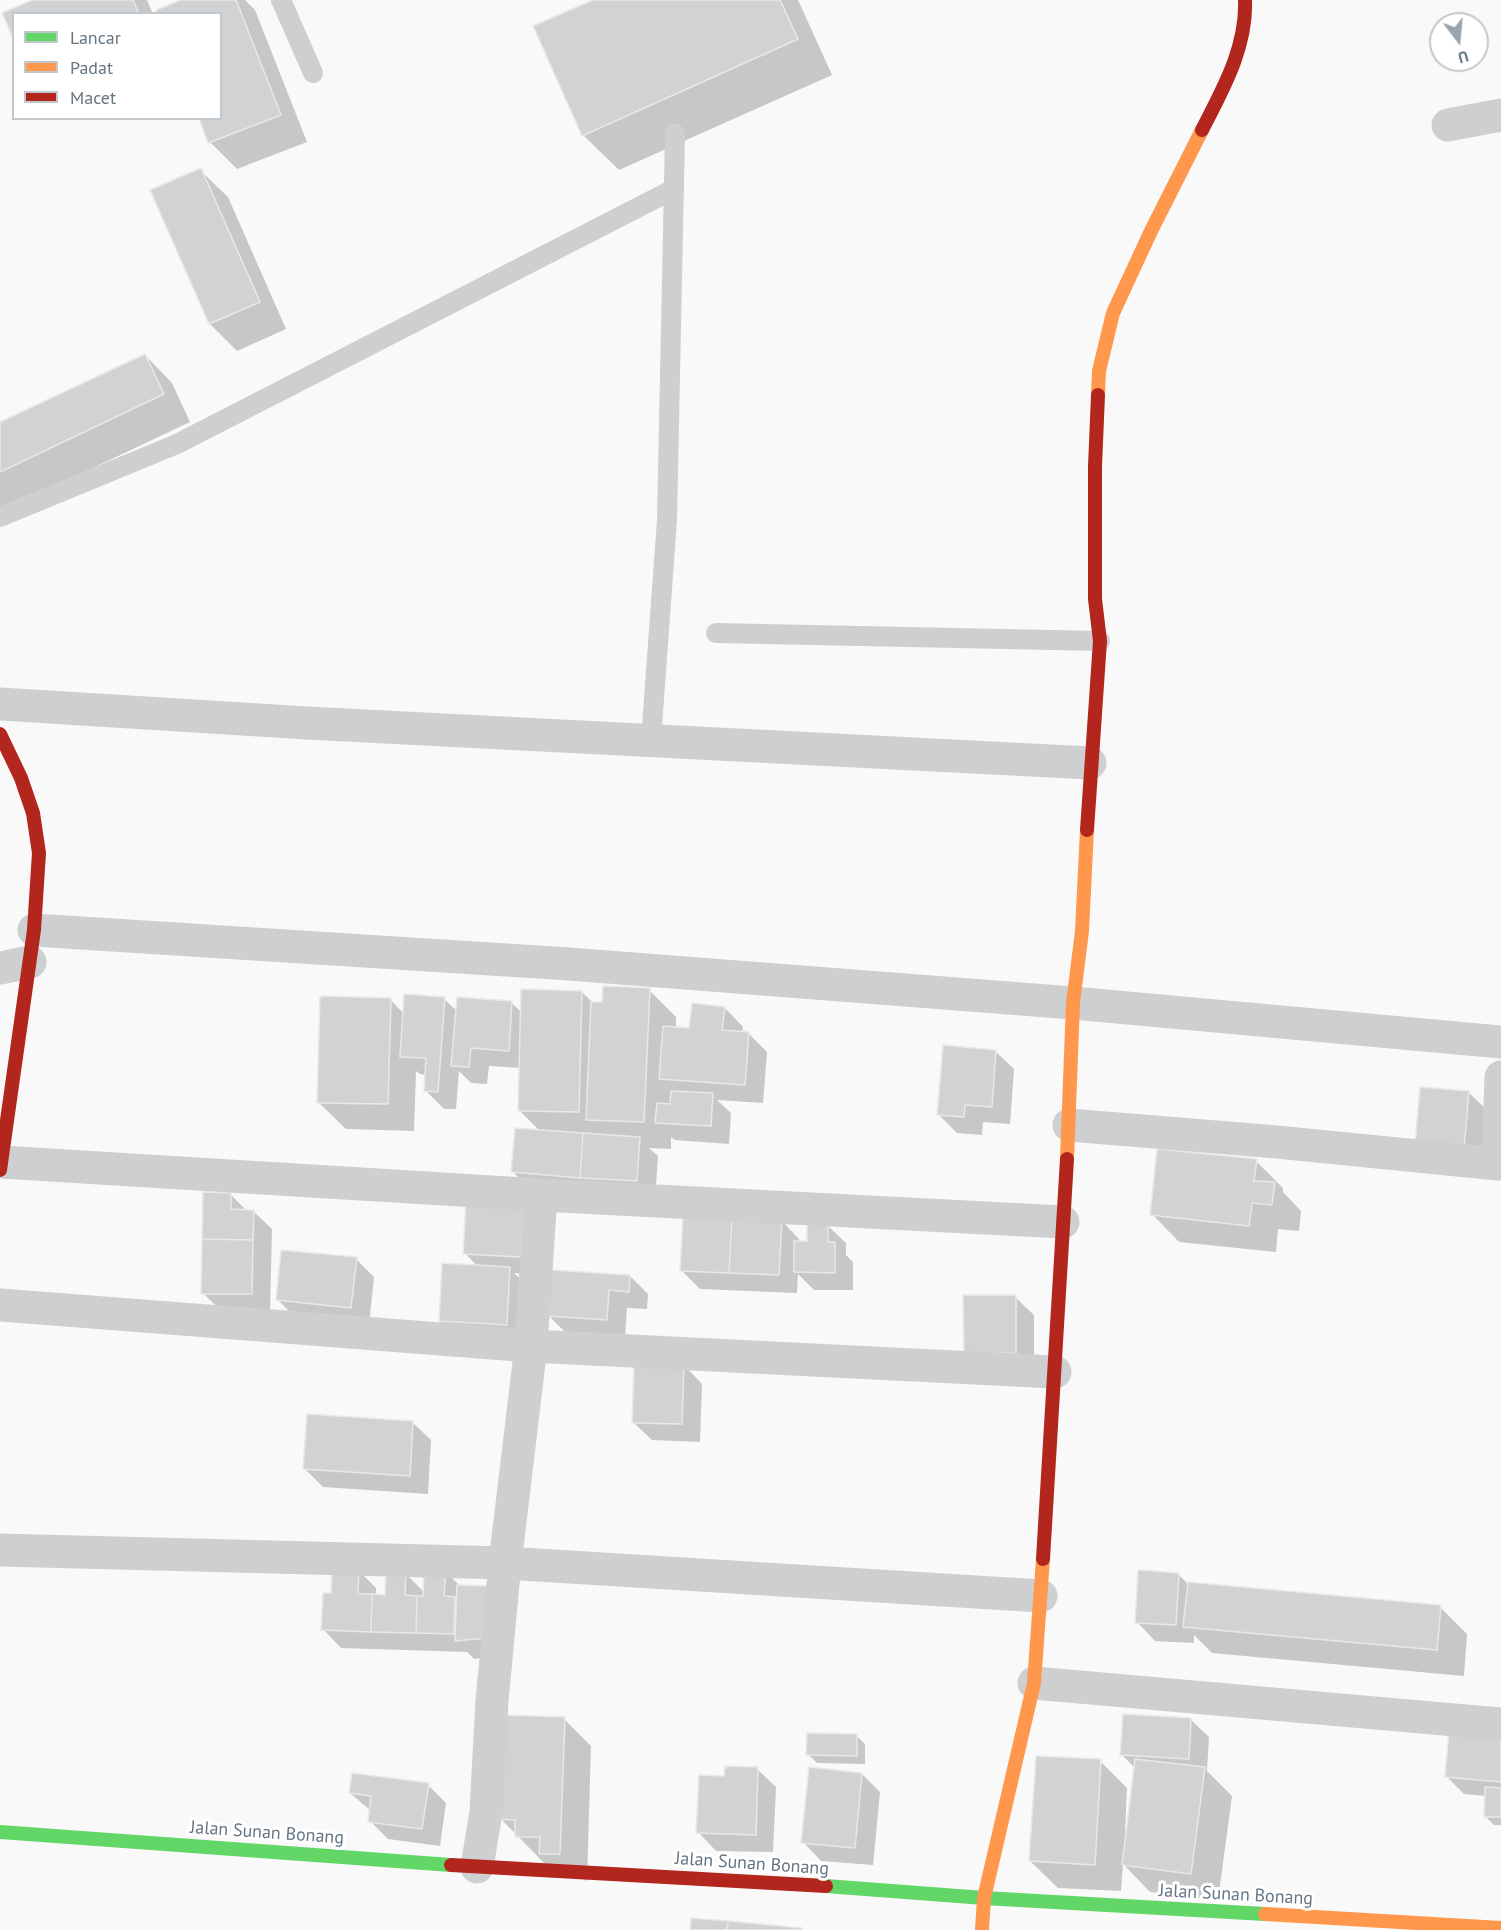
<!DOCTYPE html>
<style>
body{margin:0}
#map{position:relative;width:1501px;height:1930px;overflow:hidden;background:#f9f9f9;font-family:"PT Sans",sans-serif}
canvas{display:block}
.legend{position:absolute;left:12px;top:12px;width:210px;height:108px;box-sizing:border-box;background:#fff;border:2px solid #c1c8cd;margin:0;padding:8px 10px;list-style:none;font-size:18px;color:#657683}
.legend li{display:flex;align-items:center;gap:12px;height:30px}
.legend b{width:30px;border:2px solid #c1c8cd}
.north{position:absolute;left:1429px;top:12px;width:60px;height:60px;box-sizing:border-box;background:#fff;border:2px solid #c1c8cd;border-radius:50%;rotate:164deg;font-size:16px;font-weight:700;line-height:24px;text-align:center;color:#657683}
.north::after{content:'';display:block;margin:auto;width:21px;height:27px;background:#99a4ac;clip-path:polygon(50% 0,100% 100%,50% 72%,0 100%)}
</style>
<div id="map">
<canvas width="1501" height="1930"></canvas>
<ul class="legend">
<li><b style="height:8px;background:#63d668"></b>Lancar</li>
<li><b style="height:8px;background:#ff974d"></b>Padat</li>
<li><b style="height:8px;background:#b3261e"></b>Macet</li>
</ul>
<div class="north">U</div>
</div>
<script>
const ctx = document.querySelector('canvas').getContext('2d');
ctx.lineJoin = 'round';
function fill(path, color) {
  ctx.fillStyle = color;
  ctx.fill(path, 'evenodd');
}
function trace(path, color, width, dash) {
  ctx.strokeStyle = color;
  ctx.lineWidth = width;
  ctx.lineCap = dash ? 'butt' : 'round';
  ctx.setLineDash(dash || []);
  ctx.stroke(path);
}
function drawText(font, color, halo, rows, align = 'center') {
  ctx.font = font + ' "PT Sans",sans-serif';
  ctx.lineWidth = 6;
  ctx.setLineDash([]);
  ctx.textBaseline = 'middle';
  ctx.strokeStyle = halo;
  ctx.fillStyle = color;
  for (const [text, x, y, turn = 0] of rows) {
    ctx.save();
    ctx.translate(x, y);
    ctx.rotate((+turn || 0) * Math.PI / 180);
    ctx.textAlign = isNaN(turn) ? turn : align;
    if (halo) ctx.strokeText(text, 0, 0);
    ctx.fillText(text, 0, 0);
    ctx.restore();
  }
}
fill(new Path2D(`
 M36 0H147L153 14H4Z
 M185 0H245L255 10 307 142 237 169 210 142 220 118V14Z
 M596 0H798L832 75 619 170 583 135Z
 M200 170 228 197 286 329 237 351 210 324 152 191Z
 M145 355 172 383 190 422 0 512V424Z
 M649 990 676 1017V1029L691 1030 725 1008 743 1027 742 1033 749 1034 767 1052 763 1103 717 1100 731 1113 729 1144 675 1140 671 1137V1149L649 1148 658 1156 655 1199 531 1190 513 1172 540 1131 520 1111 521 1068 489 1066 487 1084 471 1083 459 1071 456 1109H444L425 1090 426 1075 420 1074 416 1071 414 1131 346 1129 318 1102 390 999 404 1014 444 999 457 1011 512 1003 522 1013 582 992 593 1003 604 1004Z
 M995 1051 1014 1069 1010 1124 983 1122 982 1135 957 1133 939 1115Z
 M1468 1092 1487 1110 1482 1166 1417 1144Z
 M1256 1161 1283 1188V1192L1301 1211 1299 1231 1278 1229 1276 1252 1179 1242 1152 1214Z
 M231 1195 247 1211H253L272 1229 270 1312 221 1311 203 1293Z
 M467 1202 539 1275 514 1273 528 1286 525 1342 458 1339 440 1321 478 1267 465 1253Z
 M781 1220 799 1239V1243H808L827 1225 846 1243V1255L853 1262V1290H814L798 1274 797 1293 700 1289 682 1271Z
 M356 1259 374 1277 369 1325 296 1318 278 1300Z
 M630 1276 648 1294 647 1309 627 1308 625 1338 567 1334 549 1316Z
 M1015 1297 1034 1315V1371H984Z
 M684 1365 702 1384 700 1442 652 1440 633 1422Z
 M412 1422 431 1440 428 1494 323 1487 305 1469Z
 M358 1570 376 1588V1596H386L405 1573 425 1593 445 1571 460 1586 503 1655 474 1659 467 1652 341 1648 323 1629 333 1595Z
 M1178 1574 1188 1584 1440 1607 1467 1634 1464 1676 1212 1653 1194 1635V1643L1155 1641 1137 1622Z
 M564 1719 591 1746 587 1881 544 1863 501 1819Z
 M1190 1719 1209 1737 1207 1771 1232 1796 1218 1900 1150 1892 1123 1864 1121 1891 1058 1888 1030 1861 1100 1761 1127 1788 1125 1831H1127L1135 1768 1122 1755Z
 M856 1735 865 1744V1764L817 1763 808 1754Z
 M1501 1736V1825H1494L1485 1816 1486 1796 1464 1794 1446 1776Z
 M757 1769 776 1787 773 1852 716 1851 698 1832 726 1778Z
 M862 1774 880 1792 873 1865 821 1861 803 1842Z
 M428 1785 446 1803 440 1846 388 1839 370 1821 371 1811 350 1793Z`), '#0003');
const building = new Path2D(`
 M32 0H133L139 14H14V40L2 13Z
 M181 0H236L281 115 208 143 199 118H220V14H158L156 10Z
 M593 0H780L798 39 582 136 533 26Z
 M201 168 260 302 209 324 150 190Z
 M145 354 164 394 0 472V422Z
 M603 986 650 988 644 1122 586 1120 591 1002H602Z
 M521 989 582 991 579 1112 518 1111Z
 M404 994 445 997 438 1092 424 1091 426 1058 400 1057Z
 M320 996 391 998 388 1104 317 1103Z
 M457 997 512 1001 509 1051 471 1048 469 1067 451 1066Z
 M692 1003 725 1007 722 1030 749 1032 745 1085 659 1079 663 1026 689 1028Z
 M943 1045 996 1050 992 1107 965 1105 964 1117 937 1115Z
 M1420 1087 1469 1091 1464 1148 1415 1144Z
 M671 1091 713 1093 711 1126 655 1123 657 1103 670 1104Z
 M515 1128 583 1133 580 1178 511 1172Z
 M583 1133 640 1137 637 1181 580 1178Z
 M1157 1149 1257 1159 1254 1181 1275 1182 1272 1205 1252 1203 1249 1226 1150 1215Z
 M203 1192 231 1193V1209L254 1210 253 1240 202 1239Z
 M466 1200 525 1203 521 1257 463 1254Z
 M683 1215 732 1217 729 1273 680 1271Z
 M732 1217 782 1219 779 1275 729 1273Z
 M807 1223H828V1242H835V1273L794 1272V1241H807Z
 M202 1239 253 1240 252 1294H201Z
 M281 1250 357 1257 351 1308 276 1300Z
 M442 1263 510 1267 507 1325 439 1321Z
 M551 1270 630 1275 629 1292 609 1290 607 1320 547 1316Z
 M963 1295H1016V1353L964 1354Z
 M634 1362 684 1364 682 1424 632 1423Z
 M307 1414 413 1421 410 1476 303 1469Z
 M332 1568 359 1569 358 1594H372L371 1632 321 1630 323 1593H331Z
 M424 1569H446L444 1596 455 1597 454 1634 416 1633 417 1596H423Z
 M1138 1570 1179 1573 1176 1625 1135 1623Z
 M386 1571 406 1572 405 1595 417 1596 416 1633 371 1632 372 1594 385 1595Z
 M1188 1582 1441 1605 1437 1650 1183 1627Z
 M457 1585 490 1586 486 1638 455 1641Z
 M1123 1714 1191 1718 1189 1759 1120 1755Z
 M502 1715 565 1717 560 1854H539L540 1837H515V1820L499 1819Z
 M1449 1730 1501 1734V1782L1445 1777Z
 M807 1733 857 1734V1756L806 1755Z
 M1036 1756 1101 1759 1095 1865 1029 1861Z
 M1135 1759 1205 1767 1191 1874 1122 1865Z
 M725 1766 758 1767 756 1835 696 1833 699 1775 724 1776Z
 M809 1767 862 1773 855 1848 801 1843Z
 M352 1773 429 1783 422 1829 368 1822 371 1796 349 1793Z
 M1485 1787 1501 1788V1817H1484Z
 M691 1918 728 1921 727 1930H690Z
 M728 1921 802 1928V1930H727Z`);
fill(building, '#d0d2d3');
trace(building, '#e8e8e8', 1.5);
trace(new Path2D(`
 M281 0 313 73
 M0 517 177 444 674 189
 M716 633 1100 641
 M651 740 667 520 675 134`), '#cecfd0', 20);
trace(new Path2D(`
 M1448 125 1501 115
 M0 704 307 723 1090 763
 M34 930 569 964 1073 1003 1501 1042
 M0 968 30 962
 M1069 1125 1277 1142 1498 1164 1501 1077
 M1 1162 541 1195 1063 1222
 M0 1305 531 1346 1055 1372
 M0 1550 505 1563 1041 1596
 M1034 1683 1501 1724
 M477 1867 486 1812 492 1701 505 1563 531 1346 541 1195`), '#cecfd0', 33);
trace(new Path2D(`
 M0 1832 451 1865
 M826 1886 984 1898 1265 1914`), '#63d668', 14);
trace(new Path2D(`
 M1098 395 1099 371 1113 313 1151 231 1202 130
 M1067 1159 1073 1003 1082 931 1087 830
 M1265 1914 1501 1928
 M982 1930 984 1898 1034 1683 1043 1559`), '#ff974d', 14);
trace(new Path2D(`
 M1202 130C1223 89 1247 47 1245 0
 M0 734 21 778 33 813 39 853 34 930 0 1170
 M1087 830 1100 641 1095 599V466L1098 395
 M1043 1559 1067 1159
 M451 1865 826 1886`), '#b3261e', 14);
drawText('18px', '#657683', '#fff', [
 ["Jalan Sunan Bonang",267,1833,4],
 ["Jalan Sunan Bonang",752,1864,4],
 ["Jalan Sunan Bonang",1236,1895,3]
]);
</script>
